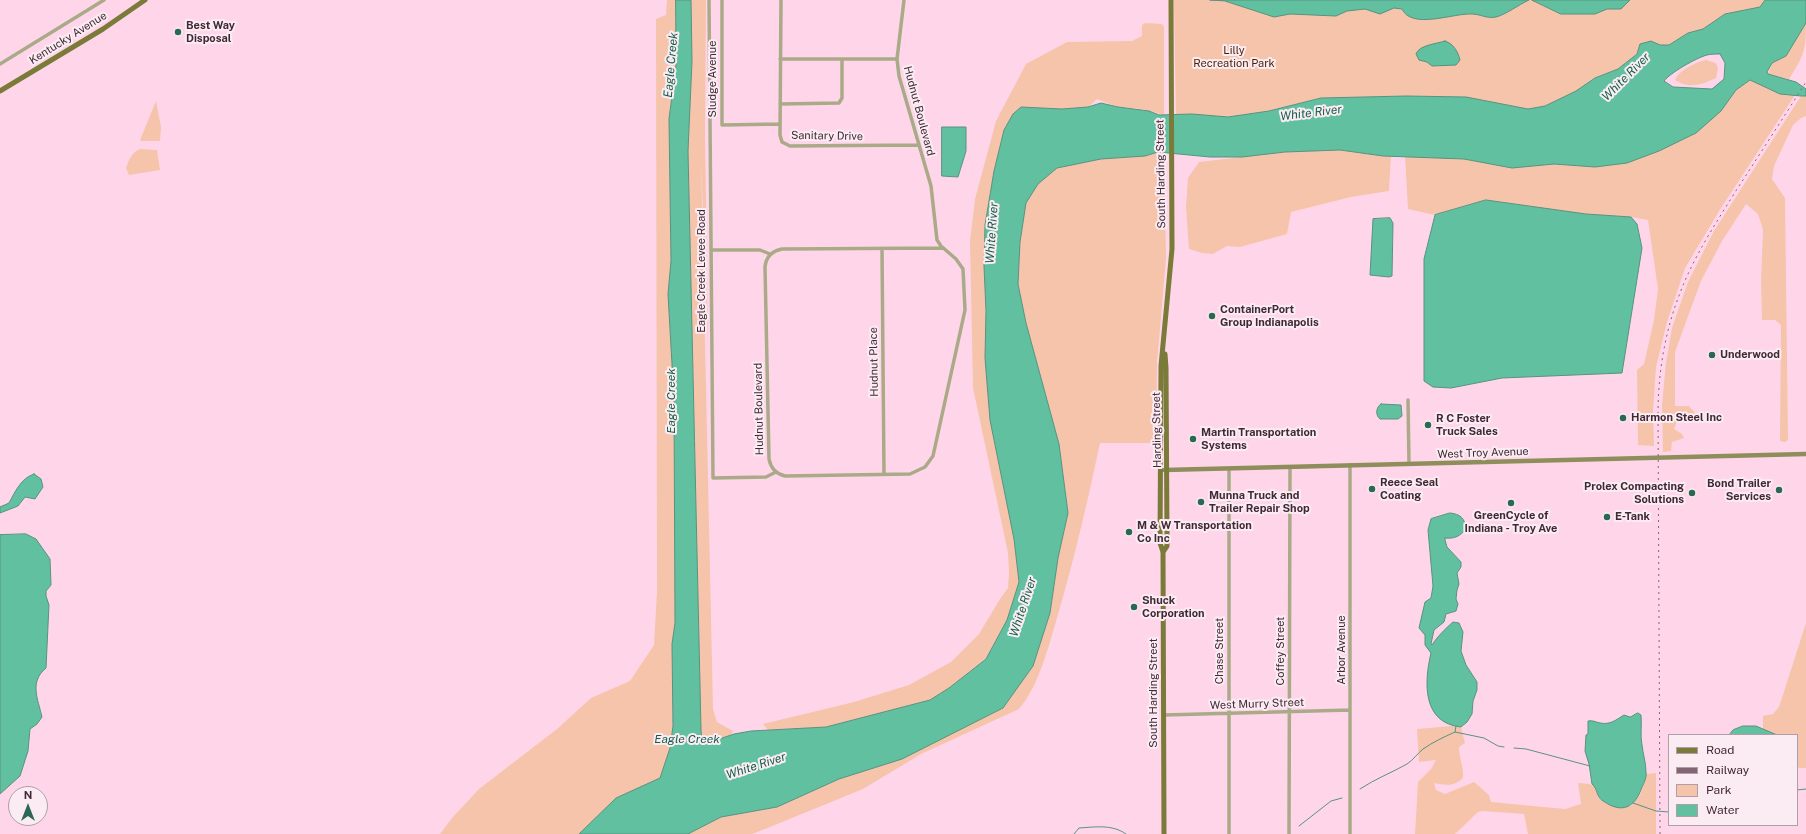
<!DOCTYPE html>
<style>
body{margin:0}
#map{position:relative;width:1806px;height:834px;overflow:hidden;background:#ffd6e9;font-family:"Public Sans",sans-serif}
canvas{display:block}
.legend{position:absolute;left:1668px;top:734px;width:130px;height:92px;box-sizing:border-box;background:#faecf2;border:1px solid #b09ea6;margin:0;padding:5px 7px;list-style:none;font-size:12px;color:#422835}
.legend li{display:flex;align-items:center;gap:8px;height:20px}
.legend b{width:20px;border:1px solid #b09ea6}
.north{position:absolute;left:8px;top:786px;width:40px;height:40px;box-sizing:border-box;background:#faecf2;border:1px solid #b09ea6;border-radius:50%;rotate:0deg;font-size:11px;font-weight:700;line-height:16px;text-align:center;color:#422835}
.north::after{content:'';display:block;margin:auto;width:14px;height:18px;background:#2b6854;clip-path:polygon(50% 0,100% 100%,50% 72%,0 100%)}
</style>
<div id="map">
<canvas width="1806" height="834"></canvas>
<ul class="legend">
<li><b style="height:5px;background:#7a7a39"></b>Road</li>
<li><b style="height:5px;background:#836473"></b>Railway</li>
<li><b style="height:11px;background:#f5c4ab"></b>Park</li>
<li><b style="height:11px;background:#61c09f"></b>Water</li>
</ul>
<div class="north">N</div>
</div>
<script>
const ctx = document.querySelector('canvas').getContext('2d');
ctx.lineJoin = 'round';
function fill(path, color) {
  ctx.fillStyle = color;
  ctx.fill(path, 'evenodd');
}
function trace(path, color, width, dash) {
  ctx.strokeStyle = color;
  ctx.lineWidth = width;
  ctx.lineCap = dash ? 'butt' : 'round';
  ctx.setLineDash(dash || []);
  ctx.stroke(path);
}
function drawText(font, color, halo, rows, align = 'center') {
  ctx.font = font + ' "Public Sans",sans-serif';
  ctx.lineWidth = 4;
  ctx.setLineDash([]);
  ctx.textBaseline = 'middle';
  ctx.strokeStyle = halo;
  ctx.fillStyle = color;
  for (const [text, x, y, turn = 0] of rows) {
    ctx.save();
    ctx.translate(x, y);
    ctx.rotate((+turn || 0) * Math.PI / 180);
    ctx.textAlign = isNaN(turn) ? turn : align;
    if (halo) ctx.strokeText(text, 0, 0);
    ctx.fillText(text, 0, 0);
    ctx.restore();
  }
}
fill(new Path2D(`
 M667 0H676L677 7 676 65 669 119 671 261 668 294 674 399 675 623 672 644 673 726 670 748 660 778 616 798 579 834H440L452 818 479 789 557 729 591 698 630 681 654 645 657 592 656 19 666 15Z
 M691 0H706L705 135 708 351 701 157 713 709 717 722 733 731 731 735 705 744 702 743 701 730 688 151 692 61Z
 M1174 0H1765L1760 7 1725 14 1703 29 1688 33 1669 45H1660L1638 50 1637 53 1618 69 1595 78 1576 91 1545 106 1528 109 1466 97 1406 96 1321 98 1269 111 1228 117 1176 115Z
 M1145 23 1162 24 1164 27V115L1142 109 1118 107 1097 99 1088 107 1062 109 1021 107 1013 114 1004 130 994 171 985 225 984 266 990 420 1014 539 1019 582 1007 620 986 658 949 688 930 700 826 727 768 730 763 724 854 702 909 685 951 662 979 634 1000 599 1008 588 1009 573 1008 553 973 388 970 241 975 199 996 121 1026 64 1067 42 1132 41 1142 36V25Z
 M1806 23C1806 50 1804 56 1789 79L1768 74 1772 63 1786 56Z
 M1706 60 1716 63 1718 68 1716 78C1702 85 1688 89 1675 80 1680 69 1695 63 1706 60Z
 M1750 80 1785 95H1795L1721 208 1685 268 1667 322 1656 367 1653 411 1654 446 1638 445 1637 370 1644 364 1654 320 1658 289 1648 220 1631 217 1586 214 1486 200 1435 215 1408 209 1405 156 1464 159 1512 168 1554 164 1595 167 1721 111 1736 90Z
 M1801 96H1806V116L1801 118 1793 125 1774 166 1772 179 1785 198 1788 440 1785 442 1780 441 1781 325 1775 320H1762L1761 280 1763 230 1758 214 1746 204 1722 241 1701 281 1675 352V406H1689L1696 414 1694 417 1681 418 1678 419 1674 429 1682 434 1684 438 1672 442 1671 451 1663 452 1662 405 1666 363 1672 328 1688 282 1714 231Z
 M156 101 161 127 160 141H141L140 140Z
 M140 149 157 150 160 170 129 175 126 168C129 160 131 153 140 149Z
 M1340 150 1391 156 1389 191 1351 197 1291 212 1287 234 1240 247 1227 246 1213 254 1202 253 1189 249 1186 207 1188 178 1199 162 1285 152Z
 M1158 152H1164L1166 258 1157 363 1156 443H1100C1088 500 1075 556 1059 611 1050 641 1040 685 1019 709L921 754 863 789 765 829 752 834H688L721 817 777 807 839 779 902 758 1003 708 1033 666 1050 613 1058 558 1068 513 1059 444 1026 323 1018 284 1020 242 1026 203 1038 184 1057 168 1101 159 1145 156Z
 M1806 623V768H1799L1797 765V735H1777L1763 730V716L1773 714 1779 707Z
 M1452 726 1461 727 1465 743 1459 747C1459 758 1464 767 1463 778 1454 787 1445 785 1434 783L1436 790 1445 794 1474 782 1489 795 1491 802 1565 809 1581 804 1578 783C1592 784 1595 783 1598 798 1608 807 1618 807 1631 806L1640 795 1647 774 1656 773V834H1528L1524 814 1482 811 1478 812 1455 834H1415L1418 782 1431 769 1436 760 1419 762 1417 729Z`), '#f5c4ab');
const water = new Path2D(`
 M676 0H691L692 61 688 151 701 730 702 743 705 744 734 734 751 731 826 727 930 700 949 688 986 659 1007 620 1019 582 1014 539 990 420 985 358 986 311 984 266 985 225 994 171 1004 130 1013 114 1021 107 1062 109 1088 107 1101 103 1118 107 1149 111 1159 115 1192 114 1228 117 1269 111 1321 98 1406 96 1466 97 1528 109 1545 106 1576 91 1595 78 1618 69 1637 54 1640 44 1651 41 1660 45H1669L1688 33 1703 29 1725 14 1760 7 1765 0H1806V23L1786 56 1772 63 1767 72 1768 74 1796 82 1806 89V96H1801L1780 94 1750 80 1736 90 1721 111 1696 133 1659 151 1627 163 1595 167 1554 164 1512 168 1464 159 1383 156 1340 150 1285 152 1242 157H1210L1158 152 1145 156 1101 159 1057 168 1038 184 1026 203 1020 242 1018 284 1026 323 1059 444 1068 513 1058 558 1050 613 1033 666 1003 708 902 759 839 779 777 807 721 817 688 834H579L616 798 660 778 670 748 673 726 672 644 675 623 674 399 668 294 671 261 669 119 676 65ZM1720 54 1725 63 1724 79 1712 89 1673 87 1664 81C1670 73 1696 58 1707 55 1711 54 1716 54 1720 54Z
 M1210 0H1529C1518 5 1507 14 1496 17 1487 19 1480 14 1472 14 1453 13 1412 30 1402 9L1394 8 1380 14 1365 9 1347 11 1336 16 1290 14 1274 17 1225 1Z
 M1532 0H1630L1621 9H1607L1595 14H1561Z
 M1445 41C1454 44 1458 52 1460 60L1456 65 1432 66 1427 62 1419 60 1416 54C1419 45 1436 44 1445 41Z
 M942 127H966V151L958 177 942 176Z
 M1486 200 1586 214 1631 217 1637 224 1642 248 1622 373 1502 378 1451 388 1433 387 1424 381V259L1435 215Z
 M1390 218 1393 223 1392 276 1389 277 1370 275 1373 219Z
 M1381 404 1401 405 1402 416 1398 419H1380C1375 415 1376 407 1381 404Z
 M34 474 41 479 43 487 35 499 25 497 18 506 0 513V507L9 503C15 492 21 478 34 474Z
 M1450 513C1460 514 1465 518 1466 529 1460 536 1455 539 1445 538V540L1447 547 1461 562V567L1457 573 1459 584 1457 590 1456 599 1458 604 1456 611 1446 614 1444 622 1434 630 1431 644 1432 645C1437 637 1445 629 1453 622L1459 623 1463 632 1461 651 1466 665 1477 682V690L1473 701 1472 714 1467 722 1461 727C1422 723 1424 682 1431 653L1425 645V635L1419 628 1425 602 1431 598 1433 586 1428 530 1431 519Z
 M26 534 36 539 50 559 51 585 46 591V596L49 605 46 668C29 682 38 699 42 717L37 724 30 729 28 751 20 776 0 794V535Z
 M1638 713 1641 715C1642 725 1640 735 1642 745 1643 754 1646 763 1646 772 1647 777 1644 783 1642 787 1635 808 1622 814 1603 801 1596 797 1598 789 1592 784L1589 764 1585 751 1586 735 1588 734V721C1593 720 1595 722 1600 723 1610 725 1616 720 1624 715L1630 717Z
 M1743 726H1756L1777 735H1729L1733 730Z`);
fill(water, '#61c09f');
trace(water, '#58927f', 1);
trace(new Path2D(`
 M1455 732 1456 726
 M1514 748 1526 749 1590 766
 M1360 789C1375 779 1391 773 1407 764 1413 760 1417 754 1423 749 1433 742 1444 737 1455 732L1484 738 1498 746 1504 747
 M1797 790 1806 789
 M1633 803 1656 811 1669 812
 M1299 826 1331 801 1342 798
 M1074 834 1079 828C1095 827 1112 824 1126 834`), '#58927f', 1);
trace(new Path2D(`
 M709 0 713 478 766 477 776 472
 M722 0V125L780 124
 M781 0 780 135 782 142 790 146 918 145
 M904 0 897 59 899 76 931 186 937 240 941 246 956 259 963 269 965 310 933 456 925 467 910 474 785 476C776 474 771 469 769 459L765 267C766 257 772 251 782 249L943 248
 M780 59H897
 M0 64 104 0
 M780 104 839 103 842 98V59
 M711 250H760L770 254
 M882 250 884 474
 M1408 400 1409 464
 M1229 469V834
 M1164 715 1350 710
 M1289 834 1290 467
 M1350 834V465`), '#aaaa89', 3.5);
trace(new Path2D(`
 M1164 470 1806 454`), '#8e8e5c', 4.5);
trace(new Path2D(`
 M0 91 103 29 145 0
 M1163 552 1167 546V539L1166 368 1165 354
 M1164 834 1163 552 1160 543 1161 366 1172 249 1171 0`), '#7a7a39', 5);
trace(new Path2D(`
 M1660 834 1658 414C1658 373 1665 331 1680 293 1694 256 1716 223 1737 189 1760 154 1783 118 1806 82`), '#836473', 1, [2, 4]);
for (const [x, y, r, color] of [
 [178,32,4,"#2b6854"],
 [1212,316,4,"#2b6854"],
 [1712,355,4,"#2b6854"],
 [1623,418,4,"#2b6854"],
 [1428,425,4,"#2b6854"],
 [1193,439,4,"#2b6854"],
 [1372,489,4,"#2b6854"],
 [1779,490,4,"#2b6854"],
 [1692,493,4,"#2b6854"],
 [1201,502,4,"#2b6854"],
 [1511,503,4,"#2b6854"],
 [1607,517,4,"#2b6854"],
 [1129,532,4,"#2b6854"],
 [1134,607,4,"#2b6854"]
]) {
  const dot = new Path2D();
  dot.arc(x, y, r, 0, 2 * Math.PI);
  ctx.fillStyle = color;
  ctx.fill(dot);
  trace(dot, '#faecf2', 1.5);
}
drawText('bold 11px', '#422835', '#faecf2', [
 ["Best Way",186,26],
 ["Disposal",186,39],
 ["ContainerPort",1220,310],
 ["Group Indianapolis",1220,323],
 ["Underwood",1720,355],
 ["Harmon Steel Inc",1631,418],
 ["R C Foster",1436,419],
 ["Truck Sales",1436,432],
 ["Martin Transportation",1201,433],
 ["Systems",1201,446],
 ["Reece Seal",1380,483],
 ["Coating",1380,496],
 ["Bond Trailer",1771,484,"right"],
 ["Services",1771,497,"right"],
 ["Prolex Compacting",1684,487,"right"],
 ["Solutions",1684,500,"right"],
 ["Munna Truck and",1209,496],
 ["Trailer Repair Shop",1209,509],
 ["GreenCycle of",1511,516,"center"],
 ["Indiana - Troy Ave",1511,529,"center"],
 ["E-Tank",1615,517],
 ["M & W Transportation",1137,526],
 ["Co Inc",1137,539],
 ["Shuck",1142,601],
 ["Corporation",1142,614]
], 'left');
drawText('11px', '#422835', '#faecf2', [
 ["Kentucky Avenue",68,38,-32],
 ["Sludge Avenue",713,79,-90],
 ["Hudnut Boulevard",919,111,75],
 ["Sanitary Drive",827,136,1],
 ["South Harding Street",1161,174,-91],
 ["Eagle Creek Levee Road",702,271,-90],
 ["Hudnut Place",874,362,-91],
 ["Hudnut Boulevard",759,409,-91],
 ["Harding Street",1157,430,-91],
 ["West Troy Avenue",1483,453,-2],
 ["Arbor Avenue",1342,650,-90],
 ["Chase Street",1220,651,-90],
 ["Coffey Street",1281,651,-90],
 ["South Harding Street",1154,693,-90],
 ["West Murry Street",1257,704,-2]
]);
drawText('11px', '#4b1d00', '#faecf2', [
 ["Lilly",1234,51],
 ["Recreation Park",1234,64]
]);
drawText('italic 12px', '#125e48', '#faecf2', [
 ["Eagle Creek",671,65,-85],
 ["White River",1626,77,-45],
 ["White River",1311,113,-7],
 ["White River",992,233,-86],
 ["Eagle Creek",671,401,-90],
 ["White River",1023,607,-72],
 ["Eagle Creek",687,739],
 ["White River",756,766,-18]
]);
</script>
